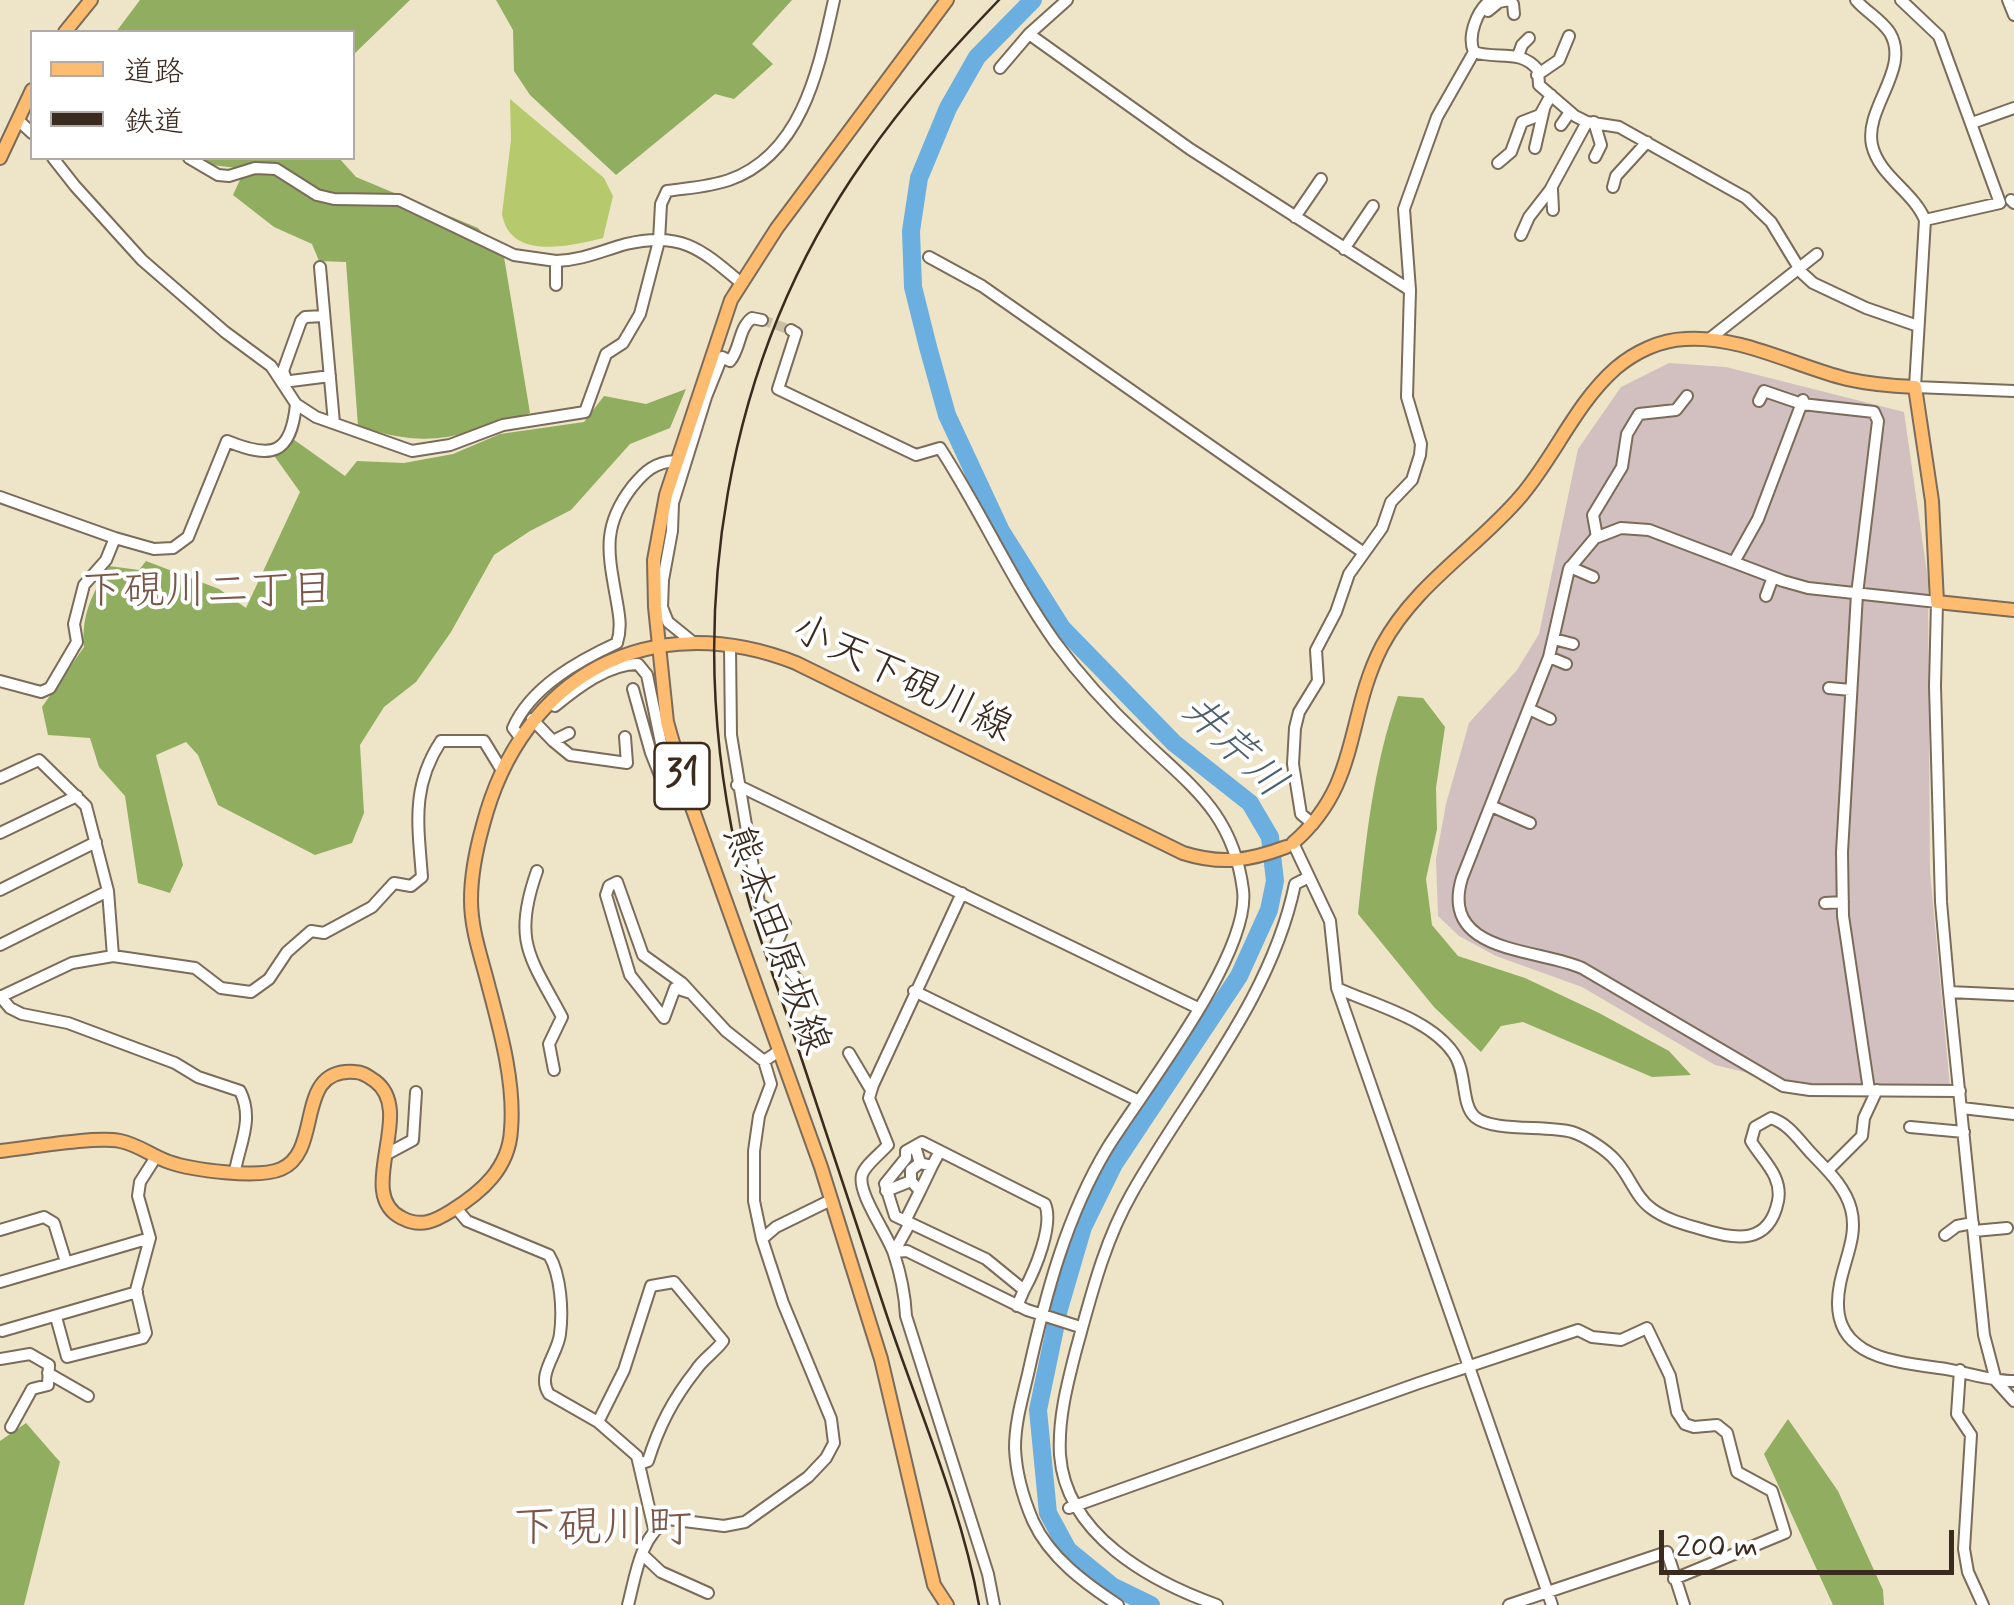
<!DOCTYPE html>
<meta charset="utf-8">
<style>
body{margin:0}
#map{position:relative;width:2014px;height:1605px;overflow:hidden;background:#eee5c8;font-family:Mynerve,"Klee One",sans-serif}
canvas{display:block}
.legend{position:absolute;left:30px;top:30px;width:325px;height:130px;box-sizing:border-box;background:#fff;border:2px solid #b1aaa5;margin:0;padding:12px 18px;list-style:none;font-size:30px;color:#3b2a1e}
.legend li{display:flex;align-items:center;gap:20px;height:50px}
.legend b{width:50px;border:2px solid #b1aaa5}
.scale{position:absolute;left:1659px;top:1530px;width:295px;height:45px;box-sizing:border-box;border:5px solid #3b2a1e;border-top:0;padding-left:12px;font-size:30px;line-height:35px;white-space:nowrap;color:#3b2a1e;-webkit-text-stroke:8px #fff;paint-order:stroke}
</style>
<div id="map">
<canvas width="2014" height="1605"></canvas>
<ul class="legend">
<li><b style="height:12px;background:#fdbc6f"></b>道路</li>
<li><b style="height:12px;background:#3b2a1e"></b>鉄道</li>
</ul>
<div class="scale">200 m</div>
</div>
<script>
const ctx = document.querySelector('canvas').getContext('2d');
ctx.lineJoin = 'round';
function fill(path, color) {
  ctx.fillStyle = color;
  ctx.fill(path, 'evenodd');
}
function trace(path, color, width, dash) {
  ctx.strokeStyle = color;
  ctx.lineWidth = width;
  ctx.lineCap = dash ? 'butt' : 'round';
  ctx.setLineDash(dash || []);
  ctx.stroke(path);
}
function drawText(font, color, halo, rows, align = 'center') {
  ctx.font = font + ' Mynerve,"Klee One",sans-serif';
  ctx.lineWidth = 8;
  ctx.setLineDash([]);
  ctx.textBaseline = 'middle';
  ctx.strokeStyle = halo;
  ctx.fillStyle = color;
  for (const [text, x, y, turn = 0] of rows) {
    ctx.save();
    ctx.translate(x, y);
    ctx.rotate((+turn || 0) * Math.PI / 180);
    ctx.textAlign = isNaN(turn) ? turn : align;
    if (halo) ctx.strokeText(text, 0, 0);
    ctx.fillText(text, 0, 0);
    ctx.restore();
  }
}
fill(new Path2D(`
 M1669 363 1726 367 1904 412 1928 580 1930 871 1950 1087 1799 1085 1715 1065 1582 987 1496 956 1459 936 1438 916 1436 859 1446 804 1469 723 1517 670 1539 634 1578 449 1621 387Z`), '#d2bfbf');
fill(new Path2D(`
 M510 99 604 178 613 196 603 238C570 246 510 261 502 214L511 140Z`), '#b6c96c');
fill(new Path2D(`
 M140 0H410L353 55 352 32H116Z
 M496 0H792L752 44 773 64 734 99 715 94 616 175 530 95 514 71 513 30Z
 M203 158H339L356 177 478 228 504 257 530 413C459 435 433 451 358 426L346 262 319 261 312 244 274 227 233 195 245 169 212 165Z
 M686 389 670 428 630 444 571 510 530 531 494 555 451 632 416 682 384 707 360 745 364 813 352 843 315 855 218 805 198 755 186 742 156 755 183 865 170 893 138 883 125 796 99 767 90 738 48 735 42 707 84 647C81 614 93 593 109 566L139 570 146 561 219 589 246 608 300 492 275 457 293 439 345 476 357 461 404 463 453 454 500 434 584 422 604 396 646 404Z
 M1398 696 1423 698 1445 727 1436 788 1437 829 1426 879 1432 925 1458 956 1525 978 1599 1013 1669 1051 1691 1075 1652 1077 1523 1022 1501 1026 1481 1052 1434 1007 1358 914C1366 839 1373 767 1398 696Z
 M1788 1419 1838 1491 1883 1590 1884 1605H1833L1764 1454Z
 M26 1423 60 1462 24 1605H0V1441Z`), '#90ad60');
trace(new Path2D(`
 M1033 0 977 57 948 108 919 178 911 231 913 287 928 347 947 415 1001 531 1062 628 1174 743 1250 803 1270 837 1275 881 1269 910 1239 976 1114 1164 1083 1227 1059 1309 1038 1410 1048 1513 1068 1550 1112 1586 1151 1605`), '#6baee0', 18);
trace(new Path2D(`
 M762 320 791 330`), '#cac0a6', 10, [10, 5]);
const minor = new Path2D(`
 M1856 0C1866 12 1881 19 1890 33 1911 69 1864 108 1872 145 1879 176 1913 191 1925 220L1915 387 2014 391
 M1901 0 1939 36 2000 203 1925 220
 M2008 0 2014 15
 M1488 11 1499 2 1509 0 1513 4 1514 14
 M1029 34 1190 149 1410 290
 M1474 52C1497 60 1520 48 1538 70L1539 85 1575 116 1587 122 1619 127 1746 198 1771 222 1802 273 1813 283 1866 308 1918 326
 M1518 56 1522 45 1529 38
 M1000 68 1029 34 1067 0
 M1537 75 1559 60 1569 36
 M18 120 32 133
 M1594 122 1601 145 1595 157
 M1972 123 2014 108
 M1561 125 1570 112
 M1535 148 1544 109
 M53 158 75 186 142 260 225 332 271 366 296 404 316 417 412 451 450 445 503 425 585 412 606 354 623 343 640 314 659 241 661 204 667 191C687 188 709 187 729 180 803 154 819 67 834 0
 M189 158 218 175 229 176 255 168 276 169 317 195 334 199 399 200 514 255 556 261
 M1498 163 1511 152 1522 122 1540 115 1551 95
 M1613 187 1616 176 1647 142
 M1552 189 1553 210
 M2011 200 2014 203
 M1295 217 1321 179
 M1521 235 1529 217 1550 190 1587 122
 M1344 249 1373 206
 M929 257 982 286 1364 553
 M320 267 334 423
 M556 285V261C583 260 601 251 626 244 681 231 701 249 740 282
 M791 330 796 333 778 389 916 455 940 448C981 511 1011 580 1055 642 1080 676 1110 709 1141 738 1192 787 1233 813 1243 890 1251 954 1143 1091 1108 1147 1066 1216 1045 1297 1028 1374 1022 1399 1015 1423 1015 1448 1016 1472 1024 1500 1033 1521 1050 1558 1086 1584 1118 1605
 M1708 340 1817 254
 M286 379 283 371 301 321 305 317 324 316
 M283 382 330 376
 M703 398 706 397 722 357 730 361C741 348 738 329 752 318L762 320
 M1759 401 1764 391 1802 404 1874 412 1878 421 1857 594 1842 852 1843 916 1869 1090
 M0 497 115 538 154 549 173 548 188 537 227 441C271 459 291 456 296 404
 M1597 537 1593 515 1622 467 1627 434 1639 414 1676 410 1687 396
 M1734 562 1758 519 1803 400
 M1570 567 1593 577
 M1766 596 1773 577
 M1554 639 1573 644
 M695 644 668 622 662 607 663 580 672 531 673 503 706 397
 M730 646 731 735 759 903 785 924 776 945 790 971 808 993
 M1549 657 1566 664
 M0 681 41 692 50 688 77 642 74 624 84 585 106 560 115 538
 M1829 688 1851 690
 M633 689 651 753 661 778 677 797 689 799
 M555 706C578 687 608 664 638 664L647 675 666 767 659 773
 M1529 709 1550 719
 M532 719 553 741 569 733
 M519 736 513 728C531 687 578 661 617 643 622 627 619 614 616 597 608 552 602 526 632 487 645 471 655 462 676 461
 M553 741 570 755 627 763 625 737
 M0 778 39 760 86 806 108 891 113 956
 M737 785 1198 1008
 M1491 806 1530 823
 M1313 824 1301 814 1293 764 1295 728 1299 712 1318 681 1316 650 1336 612 1349 574 1382 528 1391 502 1412 480 1420 455 1421 444 1407 397 1410 290 1404 209 1437 117 1474 52C1467 36 1477 10 1491 0
 M0 833 77 796
 M1293 843 1330 921 1337 988 1552 1605
 M537 871C512 941 530 957 562 1017L549 1044 554 1070
 M0 890 96 842
 M962 893 873 1085 869 1098 888 1145C881 1153 865 1165 862 1175 857 1193 888 1235 894 1254 901 1275 905 1295 906 1316L988 1574 994 1605
 M1825 903 1843 902
 M0 945 108 891
 M1337 988C1374 1005 1431 1019 1454 1054 1467 1073 1461 1105 1475 1117 1492 1132 1547 1125 1572 1132 1585 1136 1607 1150 1616 1161 1630 1176 1635 1197 1652 1209 1667 1220 1684 1224 1701 1229 1736 1240 1769 1245 1778 1201 1783 1176 1762 1160 1751 1141L1755 1127 1771 1118C1789 1124 1798 1139 1811 1153 1826 1169 1845 1186 1851 1209 1858 1235 1845 1258 1840 1284 1826 1354 1886 1361 1939 1368 1964 1371 1988 1381 2014 1381
 M914 991 1139 1101
 M1949 992 2014 995
 M0 996 10 1008 22 1014 68 1023 175 1063 198 1077 240 1091C254 1119 240 1143 235 1171
 M0 997 72 963 113 956 195 968 221 988 251 992 269 979 287 952 311 931 324 933 372 907 394 883 411 886 422 877C418 824 411 787 441 741H484L501 769
 M664 1018 630 975 606 895 609 886 617 882 643 955 682 983 726 1031 764 1061 779 1051
 M664 1018 675 988 691 993
 M849 1053 871 1090
 M1960 1091 1810 1090 1783 1086 1582 968C1537 948 1439 954 1462 878L1549 657 1569 569 1595 538 1621 528 1649 530 1783 581 1808 588 1937 602 1935 686 1941 902 1949 992 1984 1335 1996 1381 2014 1401
 M1962 1108 2014 1114
 M1910 1127 1964 1132
 M385 1155 413 1140 416 1092
 M920 1163 932 1166 940 1151
 M1828 1170 1862 1136 1864 1118 1877 1090
 M886 1191 911 1181V1170L920 1163 915 1146
 M920 1191 932 1166
 M456 1208 467 1221 549 1255C561 1275 563 1311 560 1334 558 1354 536 1375 549 1394L598 1422 637 1456 654 1529
 M905 1221 920 1191 911 1181
 M910 1223 895 1216 885 1184 906 1158V1151L922 1142 1045 1204C1054 1225 1035 1270 1024 1290
 M0 1230 44 1217 54 1223 66 1262
 M1974 1231 2007 1228
 M1945 1235 1957 1226 1973 1223
 M762 1239 754 1201V1151L759 1116 771 1084 764 1061
 M894 1252 907 1251 1027 1310 1077 1326
 M894 1252 910 1223 986 1259 1024 1290 1017 1306
 M0 1282 150 1238
 M56 1317 67 1357 143 1338 146 1333 136 1290 150 1238 138 1196 140 1182 156 1157
 M2 1331 137 1292
 M0 1359 30 1354 49 1365 48 1385 32 1389 11 1427
 M1960 1370 1957 1414 1971 1435 1964 1549 1968 1572 1983 1605
 M48 1373 88 1396
 M598 1422 624 1370 651 1286 674 1282 723 1341C715 1352 703 1359 696 1370 673 1399 659 1426 648 1461L639 1464
 M1069 1508 1419 1383 1578 1330 1592 1337 1621 1340 1647 1328 1670 1376 1677 1412 1685 1424 1694 1427 1717 1425 1727 1433 1737 1472 1772 1491 1785 1533 1674 1579
 M643 1555 661 1572 708 1593
 M628 1605C636 1574 640 1537 668 1519L724 1526 745 1522 808 1477 826 1458 834 1443 831 1419 783 1303 762 1239 776 1227 831 1200
 M1217 1605C1150 1581 1066 1535 1060 1455 1058 1419 1067 1385 1076 1350 1091 1296 1104 1242 1132 1193 1189 1092 1271 1000 1295 884L1309 877
 M1509 1605 1667 1552 1684 1605`);
const major = new Path2D(`
 M65 32 91 0
 M0 158 32 90
 M1293 843C1361 784 1345 718 1382 646 1415 584 1477 548 1521 496 1555 456 1576 403 1616 368 1635 352 1660 340 1685 339 1739 335 1795 366 1847 379 1869 384 1892 386 1915 387L1932 501 1937 602 2014 610
 M0 1151C29 1148 94 1136 120 1141 137 1144 152 1156 169 1162 192 1170 258 1179 281 1169 324 1151 293 1067 355 1072 363 1072 369 1077 375 1081 417 1112 353 1194 402 1218 421 1228 435 1221 451 1211 482 1192 509 1168 511 1130 515 1084 501 1033 489 988 482 959 471 931 471 900 471 874 476 850 483 825 522 675 650 606 796 663L1183 853C1221 865 1249 861 1286 847
 M947 1605 934 1585 881 1359 821 1167 689 799 667 722 655 607 654 560 666 495 731 300 777 228 947 0`);
trace(minor, '#7a6b5a', 14);
trace(major, '#7a6b5a', 16);
trace(minor, '#fff', 10);
trace(major, '#fdbc6f', 12);
trace(new Path2D(`
 M979 1605C961 1506 919 1411 887 1316 856 1223 825 1129 794 1036 774 976 750 917 737 854 684 616 723 360 865 159 905 101 951 50 999 0`), '#3b2a1e', 2.5);
for (const [x, y, w] of [
 [682,776,55]
]) {
  const box = new Path2D();
  box.roundRect(x - w / 2, y - 33, w, 66, 8);
  ctx.fillStyle = '#fff';
  ctx.fill(box);
  trace(box, '#3b2a1e', 2.5);
}
drawText('bold 38px', '#3b2a1e', null, [
 ["31",682,776]
]);
drawText('40px', '#3b2a1e', '#fff', [
 ["小天下硯川線",901,681,26],
 ["熊本田原坂線",774,941,70]
]);
drawText('42px', '#7c5648', '#fff', [
 ["下硯川二丁目",207,594]
]);
drawText('italic 42px', '#4e5f6c', '#fff', [
 ["井芹川",1232,749,44]
]);
drawText('45px', '#7c5648', '#fff', [
 ["下硯川町",602,1532]
]);
</script>
